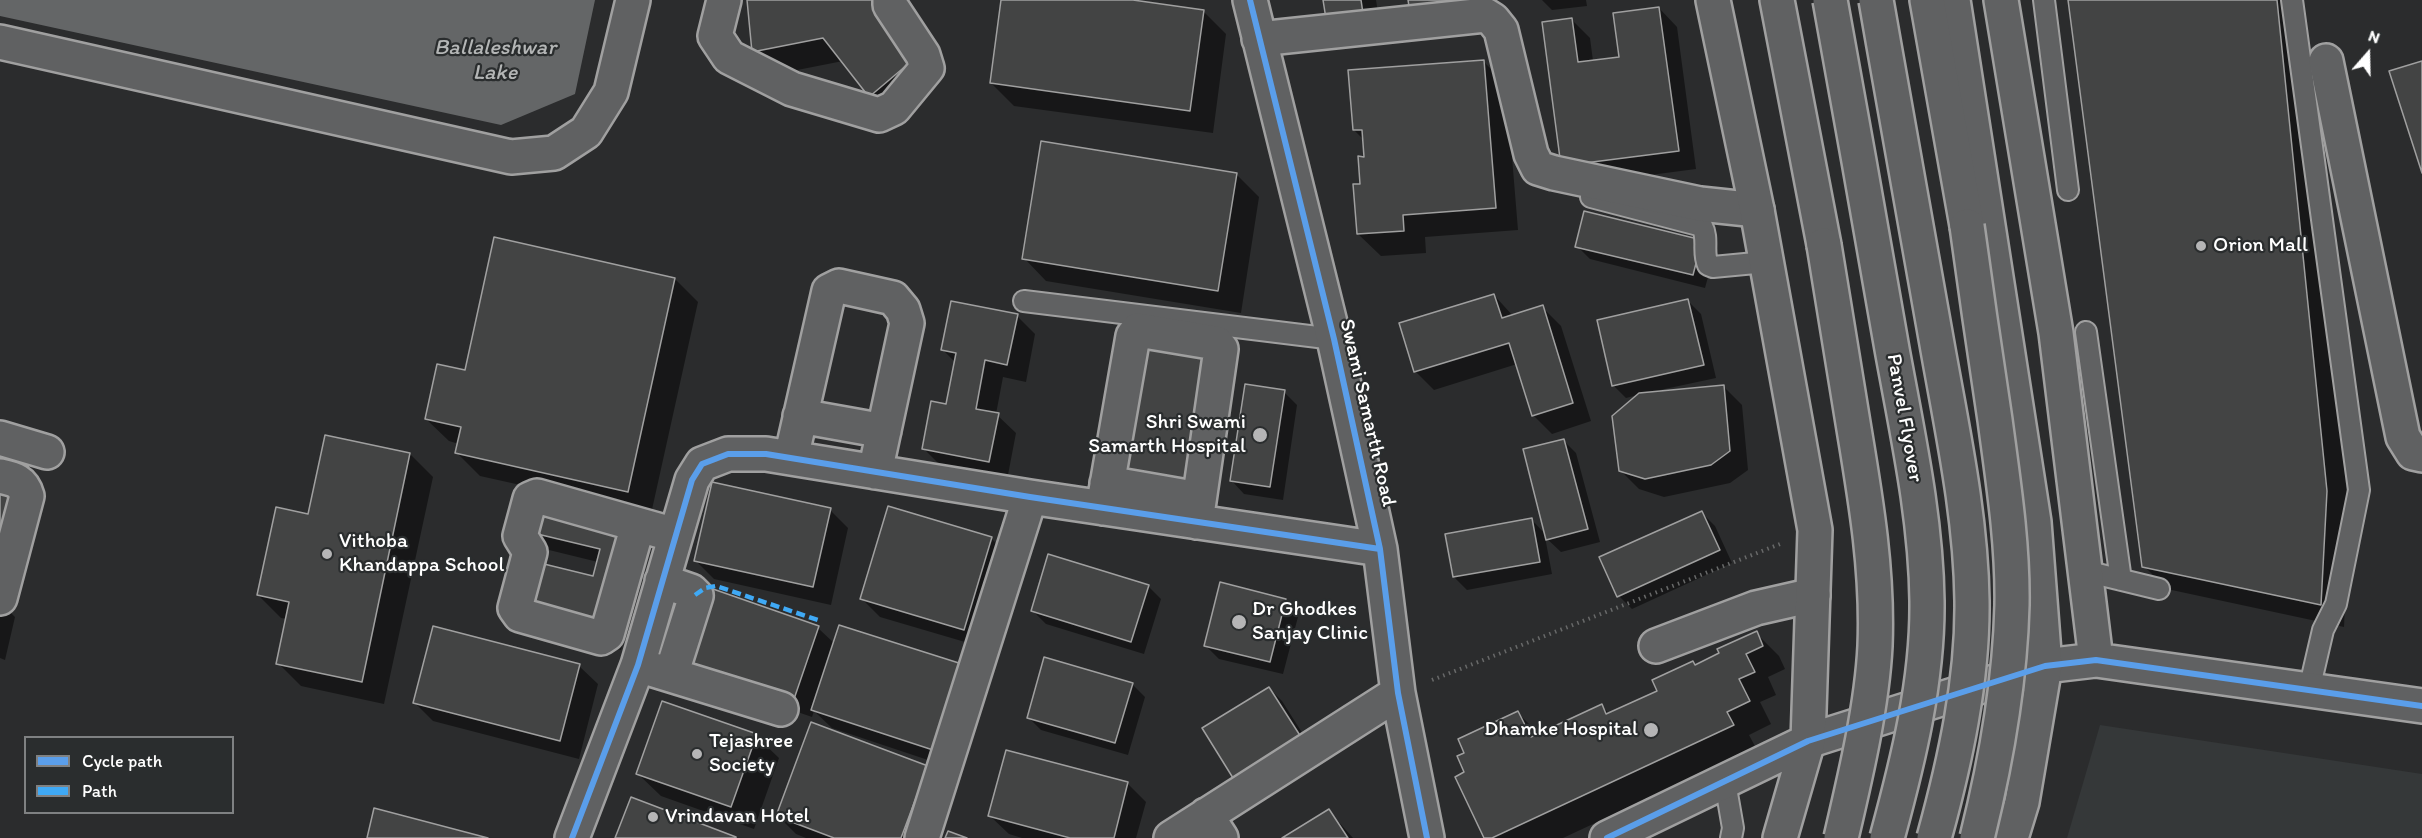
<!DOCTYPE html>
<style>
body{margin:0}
#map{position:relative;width:2422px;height:838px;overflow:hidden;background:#2b2c2d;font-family:Itim,sans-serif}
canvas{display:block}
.legend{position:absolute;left:24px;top:736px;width:210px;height:78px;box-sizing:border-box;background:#2a2d2e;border:2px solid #7f8182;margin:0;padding:8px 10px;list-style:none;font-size:18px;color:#fff}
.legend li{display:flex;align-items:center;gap:12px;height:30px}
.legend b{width:30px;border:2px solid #7f8182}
.north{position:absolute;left:2338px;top:24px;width:60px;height:60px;-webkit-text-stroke:4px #2a2d2e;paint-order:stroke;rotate:20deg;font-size:16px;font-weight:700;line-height:24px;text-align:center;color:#fff}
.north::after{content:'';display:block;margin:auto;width:21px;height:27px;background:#fff;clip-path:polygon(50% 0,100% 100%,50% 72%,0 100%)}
</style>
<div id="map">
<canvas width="2422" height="838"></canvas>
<ul class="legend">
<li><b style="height:8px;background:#5a9eea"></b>Cycle path</li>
<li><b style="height:8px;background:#3fa9f5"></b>Path</li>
</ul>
<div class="north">N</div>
</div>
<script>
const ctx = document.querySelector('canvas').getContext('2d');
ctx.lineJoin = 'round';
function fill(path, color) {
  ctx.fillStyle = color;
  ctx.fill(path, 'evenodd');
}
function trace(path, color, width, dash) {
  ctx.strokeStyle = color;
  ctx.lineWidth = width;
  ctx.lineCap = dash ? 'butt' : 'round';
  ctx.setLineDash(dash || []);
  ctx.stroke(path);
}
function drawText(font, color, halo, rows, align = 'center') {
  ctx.font = font + ' Itim,sans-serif';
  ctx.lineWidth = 4.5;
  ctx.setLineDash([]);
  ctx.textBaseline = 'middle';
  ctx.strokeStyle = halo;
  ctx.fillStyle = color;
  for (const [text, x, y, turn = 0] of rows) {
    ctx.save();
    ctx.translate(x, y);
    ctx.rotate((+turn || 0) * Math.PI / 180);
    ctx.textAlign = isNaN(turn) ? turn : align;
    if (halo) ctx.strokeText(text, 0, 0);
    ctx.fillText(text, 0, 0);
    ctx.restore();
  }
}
fill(new Path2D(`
 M2100 725 2422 774V838H2067Z`), '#353839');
fill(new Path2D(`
 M0 0H595L575 94 501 125 0 16Z`), '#646667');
fill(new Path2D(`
 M748 0H907L895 26 935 83 893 118 870 96 843 61 777 74 754 52Z
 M1003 0H1122L1203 11 1226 34 1213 133 1014 106 991 83Z
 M1325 0H1376L1382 38Z
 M1542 0H1586L1587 6 1552 10Z
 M2069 0H2296L2349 515 2344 627 2167 589 2144 566Z
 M1659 8 1677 27 1696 169 1581 184 1572 20 1590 38 1593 61 1621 58Z
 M1483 61 1506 84 1518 230 1425 237 1426 253 1381 256 1358 234 1366 158 1364 140 1354 130Z
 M1236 174 1259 197 1241 313 1046 281 1024 258Z
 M1577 246 1714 255 1705 288 1590 259Z
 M675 279 698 302 651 514 480 476 457 453 459 444 449 441 426 419 466 372Z
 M1494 295 1513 316 1542 307 1561 326 1591 421 1552 434 1533 415 1517 364 1434 390 1415 371Z
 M1688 301 1701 314 1716 378 1660 390V392L1724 387 1742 405 1748 470 1730 483 1664 497 1639 489 1620 470 1638 395 1626 398 1613 385Z
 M1017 316 1035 334 1026 382 1003 377 996 414 1016 433 1007 480 942 467 924 449 947 406 956 363 943 350Z
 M1284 392 1297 405 1283 500 1244 494 1232 481Z
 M326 437 410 454 433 477 384 704 301 686 278 663 287 619 281 618 258 595 309 515Z
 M1563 440 1576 453 1600 542 1561 552 1545 537 1552 574 1467 590 1454 577 1532 520 1546 535Z
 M0 488 5 607 15 617 5 660 0 658Z
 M830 510 848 528 831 605 714 579 696 561Z
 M1702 513 1715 526 1732 563 1632 609 1619 596Z
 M531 531 648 547 621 650 551 633 594 578 598 562 549 550Z
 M991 538 1009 557 982 647 880 617 862 599Z
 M1148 586 1161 599 1144 654 1046 624 1033 611Z
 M1286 600 1299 613 1283 674 1219 659 1206 646Z
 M818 628 835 644 952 768 832 728 814 711 812 717 708 681 690 662Z
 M1756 633 1779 656 1785 669 1768 677 1776 695 1760 702 1771 724 1749 735 1756 748 1563 838H1486L1466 773 1517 712 1540 735 1601 706 1610 714 1659 691 1693 663 1696 666Z
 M579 666 598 684 579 759 433 721 414 702Z
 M1132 684 1145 697 1128 755 1041 730 1029 718Z
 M1269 688 1282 701 1313 750 1247 790 1234 778 1204 728Z
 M756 736 779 758 754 829 661 796 638 774Z
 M927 767 926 838H806L796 834 778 816Z
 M1127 783 1146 802 1136 838H1022L1009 834 990 816Z
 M1329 811 1353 838H1285Z`), '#0007');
const building = new Path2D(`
 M747 0H874L873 2 914 59 869 97 823 38 752 52Z
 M1001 0H1133L1204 10 1190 111 990 83Z
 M1323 0H1361L1364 20 1327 25Z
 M1408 0H1452L1453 7 1410 13Z
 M2068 0H2277L2327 491 2321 605 2142 567Z
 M1659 7 1679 151 1561 166 1542 22 1572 18 1578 62 1619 57 1613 13Z
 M1484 60 1496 208 1403 215 1404 231 1357 234 1353 184H1360L1358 156 1364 157 1362 130H1353L1348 70Z
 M2422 61V173L2389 71Z
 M1041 141 1237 173 1218 291 1022 259Z
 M1584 211 1702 240 1693 275 1575 247Z
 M494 237 675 278 628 492 455 453 461 427 425 419 437 364 465 370Z
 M1494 294 1502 318 1543 305 1573 403 1532 416 1509 343 1414 372 1399 323Z
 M1688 299 1704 365 1612 386 1597 320Z
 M951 301 1018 314 1007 365 985 360 976 409 999 413 989 462 922 449 931 401 946 404 956 353 941 350Z
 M1139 338 1217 350 1193 493 1115 476Z
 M1245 384 1285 390 1270 487 1230 481Z
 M1724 385 1730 451 1711 465 1645 479 1619 471 1612 416 1639 393Z
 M325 435 410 453 362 682 276 664 289 602 257 595 276 507 308 514Z
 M1564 439 1588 529 1546 540 1523 449Z
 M712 482 831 508 813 587 694 561Z
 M0 486 19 490 0 552Z
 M536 504 630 527 603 633 531 615 544 564 593 576 600 549 529 532Z
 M888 506 992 537 964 630 860 599Z
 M1702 511 1720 550 1617 597 1599 557Z
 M1532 518 1540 562 1453 577 1445 534Z
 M1048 554 1149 585 1131 642 1031 611Z
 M1220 582 1286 599 1270 662 1204 646Z
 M713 589 819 626 794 699 688 662Z
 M839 625 962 664 933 750 811 710Z
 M433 626 580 664 560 741 413 703Z
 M1757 631 1763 646 1746 654 1755 672 1739 679 1750 701 1727 712 1734 725 1492 838H1484L1455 777 1464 772 1457 756 1464 753 1458 739 1518 711 1531 737 1602 704 1606 714 1657 691 1652 680 1693 661 1695 665 1719 653 1717 649Z
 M1044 657 1133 683 1115 743 1027 718Z
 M1269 687 1301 737 1233 778 1202 728Z
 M662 701 757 734 731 807 636 774Z
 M811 722 928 766 901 838H834L776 816Z
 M1006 750 1128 782 1114 838H1070L988 816Z
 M631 797 736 837V838H615Z
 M374 808 488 838H367Z
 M1329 809 1348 838H1282Z
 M948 831 967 838H945Z`);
fill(building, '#434444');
trace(building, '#a0a0a0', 1.5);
const lane = new Path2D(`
 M2044 0 2068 190
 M2292 0 2359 490 2336 604 2323 630 2309 690
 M1591 197 1702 226C1709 239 1702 252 1708 265L1713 267 1766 262
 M1024 301 1334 339
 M2086 332 2121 580
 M2085 571 2159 589
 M1725 782 1733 828 1731 838`);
const street = new Path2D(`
 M724 0 715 36 729 57 792 89 879 115 894 108 927 68 923 55 890 5V0
 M1250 0 1334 339 1380 549 1398 693 1427 838
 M2001 0 2056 333 2096 660
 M1259 39 1485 15 1493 20 1501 30 1531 154 1538 168 1554 173 1700 204 1757 210
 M2326 61 2403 437 2413 453 2422 455
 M800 416 884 431
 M0 438 47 452
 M791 458 829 291 839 286 893 298 903 310 907 323 875 472
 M0 476C14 479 23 481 27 496L0 598
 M1107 483 1199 499
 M1103 508 1133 336 1138 330 1216 343 1221 349 1196 522
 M638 525 607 634 601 638 520 615 515 608 530 552 520 536 530 499 537 496 675 535
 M662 581 691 591 696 596 671 675
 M1656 646 1756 608 1813 595
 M638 665 781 709
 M1808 741 2045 666 2096 660 2422 706
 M1206 815 1221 838
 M572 838 638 665 692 480 702 464 728 454H766L1030 497 1380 549
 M922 838 1030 497
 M1171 838 1398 693`);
const secondary = new Path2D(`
 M1713 0 1757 210 1815 530 1808 741 1780 838
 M1953 0 2034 522 2045 666 2022 802 2011 838
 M0 42 511 157 554 153 586 132 611 92 633 0
 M1607 838 1808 741`);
const highway = new Path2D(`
 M1777 0 1824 245
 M1927 0 1967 226`);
trace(lane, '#a0a0a0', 24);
trace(street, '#a0a0a0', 38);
trace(secondary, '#a0a0a0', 38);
trace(highway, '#a0a0a0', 38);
trace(new Path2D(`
 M1432 680 1780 544`), '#686969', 4, [1.5, 4.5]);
trace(lane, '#606162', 20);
trace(street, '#606162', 33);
trace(secondary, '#606162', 33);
trace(highway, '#606162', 33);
const highwayBridge = new Path2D(`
 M1830 0C1851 116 1872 233 1892 349 1907 432 1926 516 1927 601 1928 681 1908 761 1887 838
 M1876 0C1896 115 1917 230 1937 344 1952 429 1971 515 1972 601 1973 680 1955 762 1934 838
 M1967 226C1976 291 1985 355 1995 420 2003 480 2013 543 2012 605 2010 683 1996 762 1977 838
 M1824 245C1834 306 1844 367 1854 429 1866 501 1878 572 1875 646 1872 707 1855 778 1841 838`);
trace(highwayBridge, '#a0a0a0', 38, []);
trace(highwayBridge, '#606162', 33);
trace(new Path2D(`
 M695 595 705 588 716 586 818 620`), '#3fa9f5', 4.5, [9, 4.5]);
trace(new Path2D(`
 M1250 0 1334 339 1380 549 1398 693 1427 838
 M572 838 638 665 692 480 702 464 728 454H766L1030 497 1380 549
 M1607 838 1808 741 2045 666 2096 660 2422 706`), '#5a9eea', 6);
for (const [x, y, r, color] of [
 [2201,246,6,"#b5b5b6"],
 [1260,435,8,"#b5b5b6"],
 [327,554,6,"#b5b5b6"],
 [1239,622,8,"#b5b5b6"],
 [1651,730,8,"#b5b5b6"],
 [697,754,6,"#b5b5b6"],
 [653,817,6,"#b5b5b6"]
]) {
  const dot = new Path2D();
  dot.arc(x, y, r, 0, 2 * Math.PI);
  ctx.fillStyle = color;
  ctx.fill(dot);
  trace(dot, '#2a2d2e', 2);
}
drawText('21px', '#fff', '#2a2d2e', [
 ["Orion Mall",2213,246],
 ["Shri Swami",1246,423,"right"],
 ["Samarth Hospital",1246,447,"right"],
 ["Vithoba",339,542],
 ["Khandappa School",339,566],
 ["Dr Ghodkes",1252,610],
 ["Sanjay Clinic",1252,634],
 ["Dhamke Hospital",1638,730,"right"],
 ["Tejashree",709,742],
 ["Society",709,766],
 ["Vrindavan Hotel",665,817]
], 'left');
drawText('21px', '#fff', '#2a2d2e', [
 ["Swami Samarth Road",1367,413,77],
 ["Panvel Flyover",1904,418,80]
]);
drawText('italic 22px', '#b4b6b6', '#2a2d2e', [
 ["Ballaleshwar",495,48],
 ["Lake",495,73]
]);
</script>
